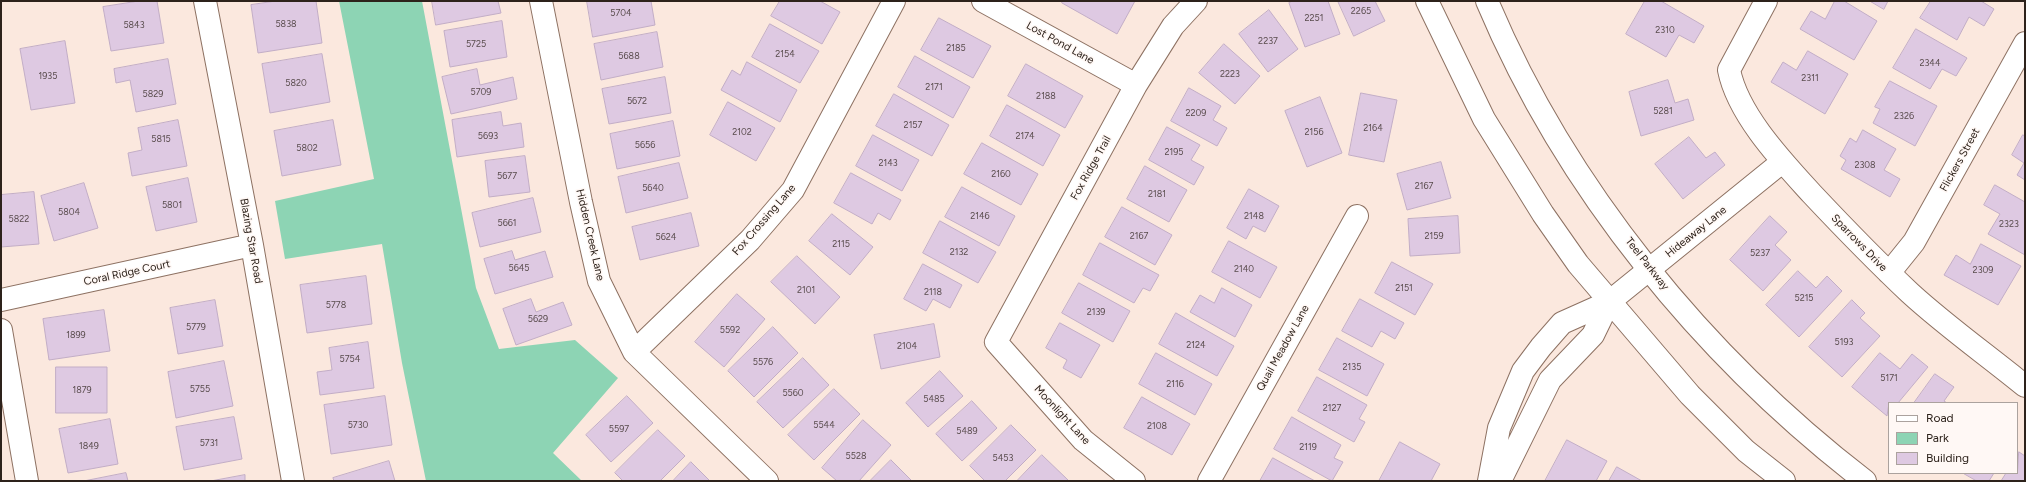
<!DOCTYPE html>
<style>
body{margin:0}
#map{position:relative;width:2026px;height:482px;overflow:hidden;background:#fbe8de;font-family:Figtree,sans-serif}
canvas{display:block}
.frame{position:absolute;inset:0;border:2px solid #2d221b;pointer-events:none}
.legend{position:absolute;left:1888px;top:402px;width:130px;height:72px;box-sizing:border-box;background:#fff8f5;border:1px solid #aba29e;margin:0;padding:5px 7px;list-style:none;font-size:12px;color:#2d221b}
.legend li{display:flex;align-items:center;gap:8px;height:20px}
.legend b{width:20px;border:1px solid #aba29e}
</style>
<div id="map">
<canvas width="2026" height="482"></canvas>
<div class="frame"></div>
<ul class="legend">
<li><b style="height:5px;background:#fff"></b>Road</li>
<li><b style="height:11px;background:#8dd4b4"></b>Park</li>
<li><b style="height:11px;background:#dec9e2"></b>Building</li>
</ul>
</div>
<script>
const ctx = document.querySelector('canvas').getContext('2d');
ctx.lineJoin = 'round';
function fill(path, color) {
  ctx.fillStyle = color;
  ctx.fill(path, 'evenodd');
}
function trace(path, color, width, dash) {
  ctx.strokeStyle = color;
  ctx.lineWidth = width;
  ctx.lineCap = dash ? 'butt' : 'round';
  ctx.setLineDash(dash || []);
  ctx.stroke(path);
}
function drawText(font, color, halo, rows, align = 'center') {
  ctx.font = font + ' Figtree,sans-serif';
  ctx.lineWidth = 3;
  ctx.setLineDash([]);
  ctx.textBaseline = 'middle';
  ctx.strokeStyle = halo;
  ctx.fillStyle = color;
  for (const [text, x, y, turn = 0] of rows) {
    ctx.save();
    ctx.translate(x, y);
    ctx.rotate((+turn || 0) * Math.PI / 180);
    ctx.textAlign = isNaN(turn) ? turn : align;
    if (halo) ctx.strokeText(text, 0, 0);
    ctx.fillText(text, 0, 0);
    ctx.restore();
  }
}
fill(new Path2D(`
 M339 1H422L476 288 499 349 575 340 618 378 553 453 582 481H426L402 363 382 244 285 259 275 201 374 179Z`), '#8dd4b4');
const building = new Path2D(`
 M139 1H157L164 43 111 51 103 7Z
 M276 1H316L322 43 258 53 251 5Z
 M432 1H498L501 13 436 25Z
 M587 1H651L655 25 593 37Z
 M780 1H820L840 12 822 44 771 16Z
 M1063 1H1135L1117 34 1062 3Z
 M1293 1H1328L1340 34 1305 47 1289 3Z
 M1338 1H1375L1385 21 1354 36Z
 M1645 1H1661L1704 26 1694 43 1679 35 1666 57 1626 34Z
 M1835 1H1844L1877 21 1854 60 1800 29 1811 11 1825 19Z
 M1870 1H1888L1884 9Z
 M1931 1H1981L1994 9 1984 26 1969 17 1957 40 1920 18Z
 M1269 10 1298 49 1268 72 1239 34Z
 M939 18 991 46 973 78 921 50Z
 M502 21 507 57 450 67 444 31Z
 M770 24 819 51 800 83 752 57Z
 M1916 29 1967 58 1956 76 1942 69 1930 89 1893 68Z
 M657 32 663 67 601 80 594 44Z
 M65 41 75 103 31 110 20 49Z
 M1224 44 1260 76 1235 104 1199 73Z
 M1808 51 1848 74 1825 114 1771 82 1783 62 1796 70Z
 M322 54 330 102 270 113 262 64Z
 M915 56 970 87 953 118 898 87Z
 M168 59 176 104 136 112 130 80 116 83 114 69Z
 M747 62 797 90 780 122 721 90 732 70 740 75Z
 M1026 64 1083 96 1065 128 1008 96Z
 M477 69 480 85 513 77 517 99 451 114 442 77Z
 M665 77 671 113 609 124 602 89Z
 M1668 80 1675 103 1688 99 1694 120 1641 136 1629 92Z
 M1890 81 1937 106 1915 146 1873 123 1880 109 1875 107Z
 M1189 88 1221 106 1213 120 1227 128 1217 146 1171 121Z
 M1361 93 1397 100 1384 162 1349 155Z
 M894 94 949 125 932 156 876 126Z
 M1320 97 1342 153 1307 167 1285 111Z
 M728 102 775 128 756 161 710 135Z
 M1007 105 1060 135 1043 166 990 136Z
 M501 112 503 126 521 123 524 147 457 157 452 120Z
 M178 120 187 166 132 176 128 153 142 150 138 128Z
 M333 120 341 165 282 176 274 131Z
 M673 121 680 156 617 169 610 134Z
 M1167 127 1200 145 1191 160 1204 167 1194 185 1149 160Z
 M1863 130 1896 149 1884 170 1900 179 1890 197 1841 169 1846 160 1840 156 1850 138 1856 142Z
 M873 135 919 160 902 191 856 166Z
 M2023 135 2025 136V180L2017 175 2024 163 2012 155Z
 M1689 137 1706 158 1715 152 1725 165 1683 199 1655 164Z
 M982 143 1038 174 1021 205 964 174Z
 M525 156 530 192 489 197 485 161Z
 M1441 162 1451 198 1407 210 1397 174Z
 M679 163 688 198 626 213 618 177Z
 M1145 166 1187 190 1169 222 1127 199Z
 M851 173 901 200 890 220 878 213 872 224 834 203Z
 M188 178 197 222 156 231 146 187Z
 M84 183 98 228 54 241 41 196Z
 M1995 185 2025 202V255L1988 234 2000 214 1984 205Z
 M962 187 1015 216 999 246 945 217Z
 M1249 189 1279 206 1265 232 1253 226 1246 239 1227 228Z
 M34 192 39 244 1 247V195Z
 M533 198 541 232 480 247 472 213Z
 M1122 207 1172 235 1155 265 1105 237Z
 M691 213 699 246 640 260 632 227Z
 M832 214 873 247 850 275 809 241Z
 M1458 216 1460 253 1410 256 1408 219Z
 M1770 216 1787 232 1775 245 1791 260 1763 291 1730 260Z
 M940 221 996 252 978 283 923 253Z
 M1229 241 1277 267 1260 298 1212 272Z
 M1100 243 1159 275 1150 291 1143 288 1134 303 1083 275Z
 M1981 244 2021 266 1998 305 1944 275 1956 255 1970 264Z
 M512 251 515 260 545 251 553 277 495 294 484 259Z
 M797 256 840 297 815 324 771 282Z
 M1392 262 1433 284 1415 315 1375 293Z
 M923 264 962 285 950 308 933 299 926 311 904 299Z
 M1798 271 1816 288 1827 276 1842 291 1799 337 1766 305Z
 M366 276 372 324 307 333 300 285Z
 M1079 283 1130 311 1113 342 1062 313Z
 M1222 288 1252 305 1235 337 1190 312 1200 295 1214 303Z
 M737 294 765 319 724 367 695 342Z
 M531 299 536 312 563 302 572 325 516 345 503 309Z
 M1360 299 1404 323 1395 339 1381 331 1372 347 1342 331Z
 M215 300 223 346 178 354 170 308Z
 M1852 300 1865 313 1860 318 1880 336 1842 377 1809 347Z
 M104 310 110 351 49 360 43 319Z
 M1176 313 1234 346 1217 376 1159 344Z
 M1060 323 1100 345 1081 378 1063 368 1067 360 1046 348Z
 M934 324 940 357 881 369 874 335Z
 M773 327 798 353 754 397 728 371Z
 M1337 338 1384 364 1367 396 1319 370Z
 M368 342 374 388 320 395 317 372 332 370 329 348Z
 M1156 353 1212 384 1195 415 1139 384Z
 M1880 353 1900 369 1912 354 1928 367 1898 403H1889L1887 416 1852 387Z
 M803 358 829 385 783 428 757 402Z
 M224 361 233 406 176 418 168 372Z
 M56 367H107V413H56Z
 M940 371 963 396 928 427 906 403Z
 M1935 374 1954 387 1944 401 1947 403H1914Z
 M1317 377 1367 405 1359 419 1365 422 1354 442 1298 411Z
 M834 389 860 414 814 460 788 435Z
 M385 396 392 445 331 454 324 405Z
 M627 396 653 423 611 462 586 435Z
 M1142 397 1190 424 1172 455 1124 428Z
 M972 401 997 428 962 461 936 434Z
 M234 417 242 459 184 470 176 427Z
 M1292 417 1341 445 1334 458 1343 462 1332 481 1274 449Z
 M110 419 118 464 68 473 59 429Z
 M863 420 891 445 859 481H837L822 468Z
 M1011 425 1036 450 1005 481H985L970 466Z
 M658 430 685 456 660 481H623L615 473Z
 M1567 440 1607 461 1596 481H1545Z
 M1400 442 1440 464 1431 481H1379Z
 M2019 452 2025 456V481H2001L2006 473H2017Z
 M1042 455 1068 480 1067 481H1017Z
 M1273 458 1315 481H1260Z
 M891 460 912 481H870Z
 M389 461 395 481H334L333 478Z
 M691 462 710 481H673Z
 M1617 467 1642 481H1609Z
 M126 473 128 481H84Z
 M1963 473H1994L1989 481H1977Z
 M245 475V481H211Z`);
fill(building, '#dec9e2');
trace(building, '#c2adc6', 1);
const minor = new Path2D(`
 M205 1 252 245 293 481
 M541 1 581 202 599 281 634 352 767 481
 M983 1 1136 85
 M1766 1 1729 70C1738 115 1782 161 1812 194 1844 228 1876 261 1910 293 1946 326 1987 355 2025 386
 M1889 273 1914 242 2025 43
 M1 300 252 245
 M1 330 27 481
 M634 352 750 240 793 190 894 1
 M1134 481 1083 440 996 342 1136 85 1173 26 1196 1
 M1209 481 1357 216
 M1489 481 1499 428 1523 371 1541 347 1562 323 1609 302 1782 162
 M1500 481 1550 380 1593 335 1609 302`);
const secondary = new Path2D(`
 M1427 1 1484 119 1543 214 1578 264 1690 395 1746 451 1784 481
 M1487 1C1566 189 1704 357 1865 481`);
trace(minor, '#8d7162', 24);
trace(secondary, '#8d7162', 24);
trace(minor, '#fff', 22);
trace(secondary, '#fff', 22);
drawText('9px', '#594c4d', null, [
 ["2265",1361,11],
 ["5704",621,13],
 ["2251",1314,18],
 ["5838",286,24],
 ["5843",134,25],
 ["2310",1665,30],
 ["2237",1268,41],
 ["5725",476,44],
 ["2185",956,48],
 ["2154",785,54],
 ["5688",629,56],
 ["2344",1930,63],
 ["2223",1230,74],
 ["1935",48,76],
 ["2311",1810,78],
 ["5820",296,83],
 ["2171",934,87],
 ["5709",481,92],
 ["5829",153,94],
 ["2188",1046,96],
 ["5672",637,101],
 ["5281",1663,111],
 ["2209",1196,113],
 ["2326",1904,116],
 ["2157",913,125],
 ["2164",1373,128],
 ["2102",742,132],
 ["2156",1314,132],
 ["5693",488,136],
 ["2174",1025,136],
 ["5815",161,139],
 ["5656",645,145],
 ["5802",307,148],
 ["2195",1174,152],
 ["2143",888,163],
 ["2308",1865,165],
 ["2160",1001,174],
 ["5677",507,176],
 ["2167",1424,186],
 ["5640",653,188],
 ["2181",1157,194],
 ["5801",172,205],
 ["5804",69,212],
 ["2146",980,216],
 ["2148",1254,216],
 ["5822",19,219],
 ["5661",507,223],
 ["2323",2009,224],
 ["2167",1139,236],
 ["2159",1434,236],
 ["5624",666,237],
 ["2115",841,244],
 ["2132",959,252],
 ["5237",1760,253],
 ["5645",519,268],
 ["2140",1244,269],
 ["2309",1983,270],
 ["2151",1404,288],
 ["2101",806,290],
 ["2118",933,292],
 ["5215",1804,298],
 ["5778",336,305],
 ["2139",1096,312],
 ["5629",538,319],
 ["5779",196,327],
 ["5592",730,330],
 ["1899",76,335],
 ["5193",1844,342],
 ["2124",1196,345],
 ["2104",907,346],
 ["5754",350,359],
 ["5576",763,362],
 ["2135",1352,367],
 ["5171",1889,378],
 ["2116",1175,384],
 ["5755",200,389],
 ["1879",82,390],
 ["5560",793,393],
 ["5485",934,399],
 ["2127",1332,408],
 ["5730",358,425],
 ["5544",824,425],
 ["2108",1157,426],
 ["5597",619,429],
 ["5489",967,431],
 ["5731",209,443],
 ["1849",89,446],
 ["2119",1308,447],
 ["5528",856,456],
 ["5453",1003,458]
]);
drawText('11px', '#2d221b', '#fff8f5', [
 ["Lost Pond Lane",1060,43,29],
 ["Flickers Street",1960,160,-61],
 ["Fox Ridge Trail",1091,168,-61],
 ["Fox Crossing Lane",764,220,-49],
 ["Hideaway Lane",1696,232,-39],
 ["Hidden Creek Lane",590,235,77],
 ["Blazing Star Road",251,241,80],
 ["Sparrows Drive",1859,243,46],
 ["Teel Parkway",1647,264,52],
 ["Coral Ridge Court",127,273,-12],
 ["Quail Meadow Lane",1283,348,-61],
 ["Moonlight Lane",1062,415,47]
]);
</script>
